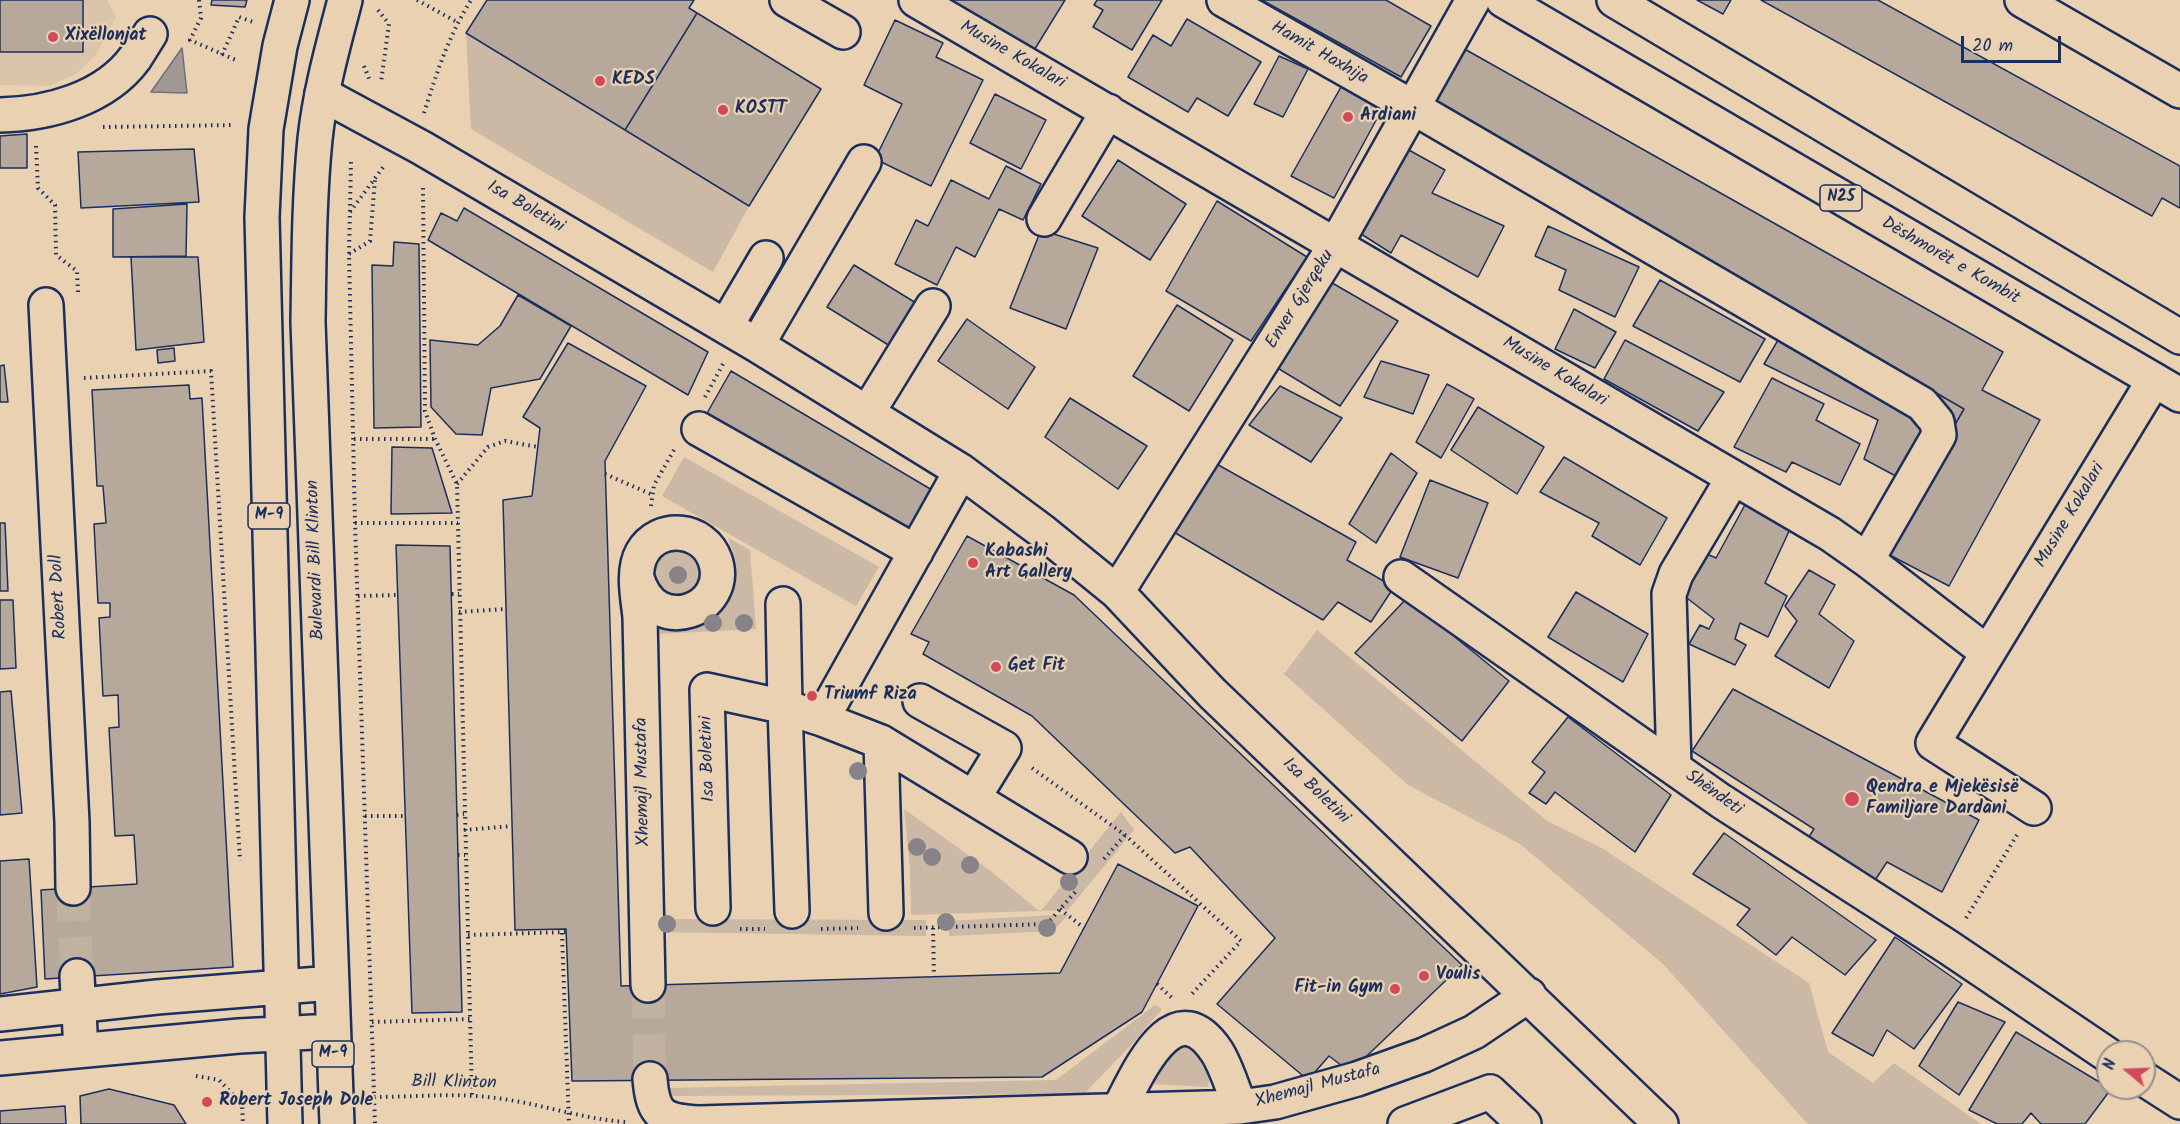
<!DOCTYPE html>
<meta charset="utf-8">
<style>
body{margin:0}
#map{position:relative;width:2180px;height:1124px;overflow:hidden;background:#e9d1b1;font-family:Kalam,sans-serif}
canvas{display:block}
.north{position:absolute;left:2096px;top:1040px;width:60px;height:60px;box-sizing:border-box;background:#e9d1b1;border:2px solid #979090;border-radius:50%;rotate:289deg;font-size:16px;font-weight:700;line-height:24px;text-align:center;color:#1b2f5e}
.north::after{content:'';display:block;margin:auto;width:21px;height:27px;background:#d1495b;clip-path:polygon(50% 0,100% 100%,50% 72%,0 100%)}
.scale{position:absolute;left:1961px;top:36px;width:100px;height:27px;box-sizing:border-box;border:3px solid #1b2f5e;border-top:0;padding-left:8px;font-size:18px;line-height:21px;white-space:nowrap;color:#1b2f5e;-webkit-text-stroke:4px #e9d1b1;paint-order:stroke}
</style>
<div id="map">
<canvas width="2180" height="1124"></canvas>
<div class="north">N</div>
<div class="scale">20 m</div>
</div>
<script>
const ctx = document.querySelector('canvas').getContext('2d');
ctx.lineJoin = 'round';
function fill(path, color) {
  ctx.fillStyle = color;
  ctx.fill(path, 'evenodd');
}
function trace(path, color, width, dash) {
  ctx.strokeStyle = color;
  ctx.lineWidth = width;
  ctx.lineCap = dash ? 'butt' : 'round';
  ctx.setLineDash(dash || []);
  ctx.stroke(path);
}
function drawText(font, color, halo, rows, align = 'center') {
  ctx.font = font + ' Kalam,sans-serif';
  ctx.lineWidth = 4.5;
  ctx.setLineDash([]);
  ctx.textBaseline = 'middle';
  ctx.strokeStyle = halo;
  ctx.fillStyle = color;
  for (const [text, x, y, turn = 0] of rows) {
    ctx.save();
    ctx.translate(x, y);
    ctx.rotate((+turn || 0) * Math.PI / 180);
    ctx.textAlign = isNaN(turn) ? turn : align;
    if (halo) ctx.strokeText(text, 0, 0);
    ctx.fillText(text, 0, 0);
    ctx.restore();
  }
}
fill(new Path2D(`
 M0 0H107L116 17 95 56 76 74 49 86 0 85Z`), '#dac5ab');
fill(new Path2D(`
 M466 33 749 206 713 272 471 129Z
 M684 457 879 567 856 606 662 496Z
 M728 538 750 550 756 629 659 634 664 919 926 920V936L655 932 640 617 730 580 733 552Z
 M689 543 708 582 669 605 644 566 648 556Z
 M1317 630 1547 821 1600 847 1809 983 1828 1052 1873 1083 1894 1063 1981 1124H1808L1663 964 1520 844 1408 785 1284 674Z
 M904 809 992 872 1040 912 1121 812 1134 830 1068 910 911 915 910 869Z
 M1069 914 1053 931 949 936V921Z
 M1155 1005 1162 1009 1133 1043 1084 1094 665 1096 666 1088 1056 1080Z
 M1191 1044 1211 1067 1208 1087 1152 1084 1151 1075 1162 1049Z`), '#cbb9a5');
const water = new Path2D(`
 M182 48 187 93 151 92Z`);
fill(water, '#a29995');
trace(water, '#6c6f7f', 1.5);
const building = new Path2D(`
 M0 0H83V52H0Z
 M212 0H247L245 7 211 5Z
 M487 0H694L689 8 697 13 625 130 466 33Z
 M939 0H1065L1033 52Z
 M1097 0H1162L1132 50 1093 27 1103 10 1094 5Z
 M1262 0H1386L1431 26 1401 77Z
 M1697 0H1731L1723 14Z
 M1761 0H1878L2180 166V208L2162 198 2152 216Z
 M697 13 821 89 749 206 625 130Z
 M1187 19 1261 62 1228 116 1197 98 1188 112 1128 77 1153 35 1171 46Z
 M895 20 943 43 936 57 983 80 931 186 875 159 902 104 864 85Z
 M1461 47 2003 352 1982 390 2040 420 1949 586 1882 551 1964 409 1433 103Z
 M1279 56 1308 69 1283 117 1254 104Z
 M1346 78 1387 100 1334 198 1291 176Z
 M995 94 1046 120 1021 169 970 143Z
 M27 134V168H0V136Z
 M194 149 199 202 81 208 78 152Z
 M1407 149 1445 170 1432 193 1504 226 1478 277 1401 235 1391 253 1358 232Z
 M1118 160 1186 204 1150 260 1082 216Z
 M1006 166 1041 184 1023 220 999 209 975 257 956 247 937 285 895 264 916 220 928 226 951 180 989 199Z
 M1217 201 1307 257 1251 341 1166 291Z
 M187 204 186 256 113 257V209Z
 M464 208 708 352 688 395 428 240 441 213 457 221Z
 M1548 226 1639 267 1615 317 1559 290 1566 270 1535 256Z
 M1041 230 1098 248 1066 329 1010 308Z
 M394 242 419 244 421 427 374 428 372 265 393 266Z
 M131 257H198L204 342 136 350Z
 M854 265 916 303 890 346 827 307Z
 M1327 280 1398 321 1340 406 1271 364Z
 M1660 280 1765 339 1740 382 1633 326Z
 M518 295 571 326 540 379 491 388 482 435 456 434 431 407 430 340 478 345 500 326Z
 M1177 305 1233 340 1189 411 1133 376Z
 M1574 309 1616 332 1595 368 1555 349Z
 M1795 311 1964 409 1918 488 1864 459 1878 420 1764 364Z
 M967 319 1035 367 1008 409 938 361Z
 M1625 340 1724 392 1698 431 1604 379Z
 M568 343 646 386 605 461 621 986 1060 973 1118 864 1198 906 1142 1012 1042 1077 572 1081 566 929 515 930 503 500 532 496 540 428 523 417Z
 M174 348 175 361 158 363 157 350Z
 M1381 361 1429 375 1413 414 1364 397Z
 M4 365 8 402H0V366Z
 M731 371 932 490 906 533 706 415Z
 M1772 378 1824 404 1816 420 1860 444 1840 485 1792 462 1786 472 1734 447Z
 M1447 384 1474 399 1441 458 1416 442Z
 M189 385 190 399 202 398 233 967 45 979 41 890 137 884 134 835 115 836 109 728 119 727 118 695 103 696 99 618 110 617V603H98L94 524 106 523 103 486H97L92 390Z
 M1280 386 1342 418 1311 462 1249 425Z
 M1070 398 1147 446 1118 489 1045 437Z
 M1478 407 1544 447 1517 494 1451 450Z
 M392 447 432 448 452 513 391 514Z
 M1391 453 1417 473 1376 543 1349 524Z
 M1564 457 1667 518 1640 565 1592 536 1599 523 1540 492Z
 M1213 462 1356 542 1347 560 1394 587 1371 622 1338 602 1323 620 1172 531Z
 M1430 480 1488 503 1458 578 1400 557Z
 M1746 503 1791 527 1765 583 1787 596 1768 637 1740 623 1735 639 1746 645 1735 665 1689 644 1700 625 1709 629 1714 619 1683 595 1707 554 1716 558Z
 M0 523H5L8 591H0Z
 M967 536 1074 595 1462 965 1350 1072 1329 1056 1308 1080 1217 1004 1275 938 1190 847 1175 853 1032 716 923 654 929 642 911 634Z
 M396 545 450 546 462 1012 412 1013Z
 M1809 570 1835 585 1819 614 1854 641 1829 688 1775 656 1797 621 1785 606Z
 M1576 592 1648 634 1623 682 1548 637Z
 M1407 598 1509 681 1462 741 1355 653Z
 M0 600H13L16 668 0 669Z
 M1733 689 1979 820 1942 892 1887 862 1868 891 1801 849 1814 829 1692 751Z
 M11 691 22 813 0 815V692Z
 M1568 717 1671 795 1635 852 1555 792 1546 804 1529 793 1545 772 1532 762Z
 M1724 833 1876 940 1845 975 1792 937 1776 955 1737 925 1750 909 1693 874Z
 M29 859 37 987 0 994V861Z
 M1895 937 1962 984 1914 1049 1887 1030 1873 1056 1832 1033Z
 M1958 1002 2005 1022 1959 1095 1919 1066Z
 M2016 1032 2111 1089 2085 1124H2041L2031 1113 2022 1124H1997L1969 1110Z
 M109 1089 174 1105 186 1124H81L80 1096Z
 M65 1106 66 1124H0V1111Z`);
fill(building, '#b6a99c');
trace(building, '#1b2f5e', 1.5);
trace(new Path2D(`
 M73 888 77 976
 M648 985 650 1079`), '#c0b1a0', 33, [33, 16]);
const minor = new Path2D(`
 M787 0 843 32
 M916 0 1830 534 1867 560 1988 653
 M1224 0 1414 108 1922 404 1937 422 1939 435 1867 560
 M2022 0 2180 91
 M322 94 422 148 757 345 961 471 1042 531 1117 592 1212 693 1661 1124
 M0 115C48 114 105 99 135 58 140 50 145 42 150 34
 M1044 219 1108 111
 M46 305 72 822 73 888
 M726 326 766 258
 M757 345 864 162
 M868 412 933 306
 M699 429 916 552
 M1401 577 1721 801 1948 947 2108 1055
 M637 578C655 640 732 609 715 560 704 528 659 523 642 553 632 571 638 598 640 617L648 985
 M1117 592 1336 244 1473 0
 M920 701 1004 748 974 797
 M822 719 961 471
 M881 742 886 913
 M1674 767 1669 594 1676 574 1733 478
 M2034 808 1933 743 2154 380
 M713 908 707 690 785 707 783 604
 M792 911 785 707 822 719 881 742 1070 857
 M77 976 81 1050
 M650 1079C653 1116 663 1121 699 1123L1240 1107 1275 1102 1357 1079 1424 1055 1474 1032 1529 995
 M2144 1079 2180 1102
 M1118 1111C1137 1076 1173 986 1217 1052 1227 1068 1233 1090 1240 1107
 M1405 1124 1490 1092 1524 1124`);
const major = new Path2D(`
 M1503 0 2180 395
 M1614 0 2180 337
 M0 1014 157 997 332 983
 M0 1058 239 1036 332 1031
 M285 1124 262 217 266 129 280 46 292 0
 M337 1124 308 322C309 261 309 199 315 139 320 92 333 46 345 0`);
trace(minor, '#1b2f5e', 38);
trace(major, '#1b2f5e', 38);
trace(new Path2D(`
 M199 0 201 18 190 40 238 61
 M417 0 457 22
 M378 10 389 24 381 82
 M222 55 239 17 253 22
 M364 66 370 81
 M424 113C437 72 448 37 471 0
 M103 127 234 125
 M36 146 38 188 55 205 56 255 77 271 78 292
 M351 162 349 254 355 523 375 1124
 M423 188 425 411 435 439 457 484 472 1096
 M350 212 384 166
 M349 254 370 241 375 179
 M84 378 211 371 240 861
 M705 397 723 364
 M354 439H435
 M605 474 653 495
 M457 484 488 447 505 441 538 447
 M651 506 654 485 674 450
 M355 523H458
 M452 594H459
 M358 596 398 595
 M459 612 506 609
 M1032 768 1125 835 1241 941 1190 996
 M457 815 464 814
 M365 816H406
 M464 830 512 826
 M458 855H465
 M1104 859 1125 835
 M1060 909 1084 928
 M1966 918 2017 835
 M914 928 1047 924 1077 890
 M933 928 934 977
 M740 929H765
 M821 929 858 928
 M562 933 569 1124
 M468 935 566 932
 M1157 984 1172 998
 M372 1022 470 1019
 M196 1076 219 1080 242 1104 243 1124
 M374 1097C417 1097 461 1092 503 1099 545 1105 583 1119 626 1122`), '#1b2f5e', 4, [1.5, 4.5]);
trace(minor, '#e9d1b1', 33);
trace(major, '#e9d1b1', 33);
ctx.fillStyle = '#868389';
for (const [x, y] of [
 [678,575],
 [713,623],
 [744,623],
 [858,771],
 [917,847],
 [932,857],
 [970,865],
 [1069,882],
 [946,922],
 [667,924],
 [1047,928]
]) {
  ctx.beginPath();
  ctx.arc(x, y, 9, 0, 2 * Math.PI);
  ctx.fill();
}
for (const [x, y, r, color] of [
 [53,37,6,"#d1495b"],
 [600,81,6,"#d1495b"],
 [723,110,6,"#d1495b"],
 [1348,117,6,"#d1495b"],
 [973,563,6,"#d1495b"],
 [996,667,6,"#d1495b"],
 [812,696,6,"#d1495b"],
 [1852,799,8,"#d1495b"],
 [1424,976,6,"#d1495b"],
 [1395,989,6,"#d1495b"],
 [207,1102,6,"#d1495b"]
]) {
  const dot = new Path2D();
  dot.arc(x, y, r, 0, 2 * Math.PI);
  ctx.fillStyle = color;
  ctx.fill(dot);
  trace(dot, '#e9d1b1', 2);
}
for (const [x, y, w] of [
 [1841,198,42],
 [269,516,42],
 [333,1054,42]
]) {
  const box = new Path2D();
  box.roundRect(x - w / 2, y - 13, w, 26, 4.5);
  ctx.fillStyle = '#e9d1b1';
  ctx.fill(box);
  trace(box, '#1b2f5e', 1.5);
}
drawText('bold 16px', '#1b2f5e', null, [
 ["N25",1841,198],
 ["M-9",269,516],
 ["M-9",333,1054]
]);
drawText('bold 18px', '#1b2f5e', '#e9d1b1', [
 ["Xixëllonjat",65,37],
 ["KEDS",612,81],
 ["KOSTT",735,110],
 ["Ardiani",1360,117],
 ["Kabashi",985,553],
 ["Art Gallery",985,574],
 ["Get Fit",1008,667],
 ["Triumf Riza",824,696],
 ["Qendra e Mjekësisë",1866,789],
 ["Familjare Dardani",1866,810],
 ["Voulis",1436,976],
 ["Fit-in Gym",1383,989,"right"],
 ["Robert Joseph Dole",219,1102]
], 'left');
drawText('18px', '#1b2f5e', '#e9d1b1', [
 ["Hamit Haxhija",1319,54,30],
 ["Musine Kokalari",1012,56,30],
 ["Isa Boletini",525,208,30],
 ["Dëshmorët e Kombit",1950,262,30],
 ["Enver Gjerqeku",1301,300,-58],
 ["Musine Kokalari",1554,373,31],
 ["Musine Kokalari",2071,516,-59],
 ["Bulevardi Bill Klinton",317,560,-92],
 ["Robert Doll",60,597,-93],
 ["Isa Boletini",709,759,-92],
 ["Xhemajl Mustafa",644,782,-91],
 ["Isa Boletini",1315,792,44],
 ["Shëndeti",1713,794,35],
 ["Bill Klinton",454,1084,1],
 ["Xhemajl Mustafa",1318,1087,-15]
]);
</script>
